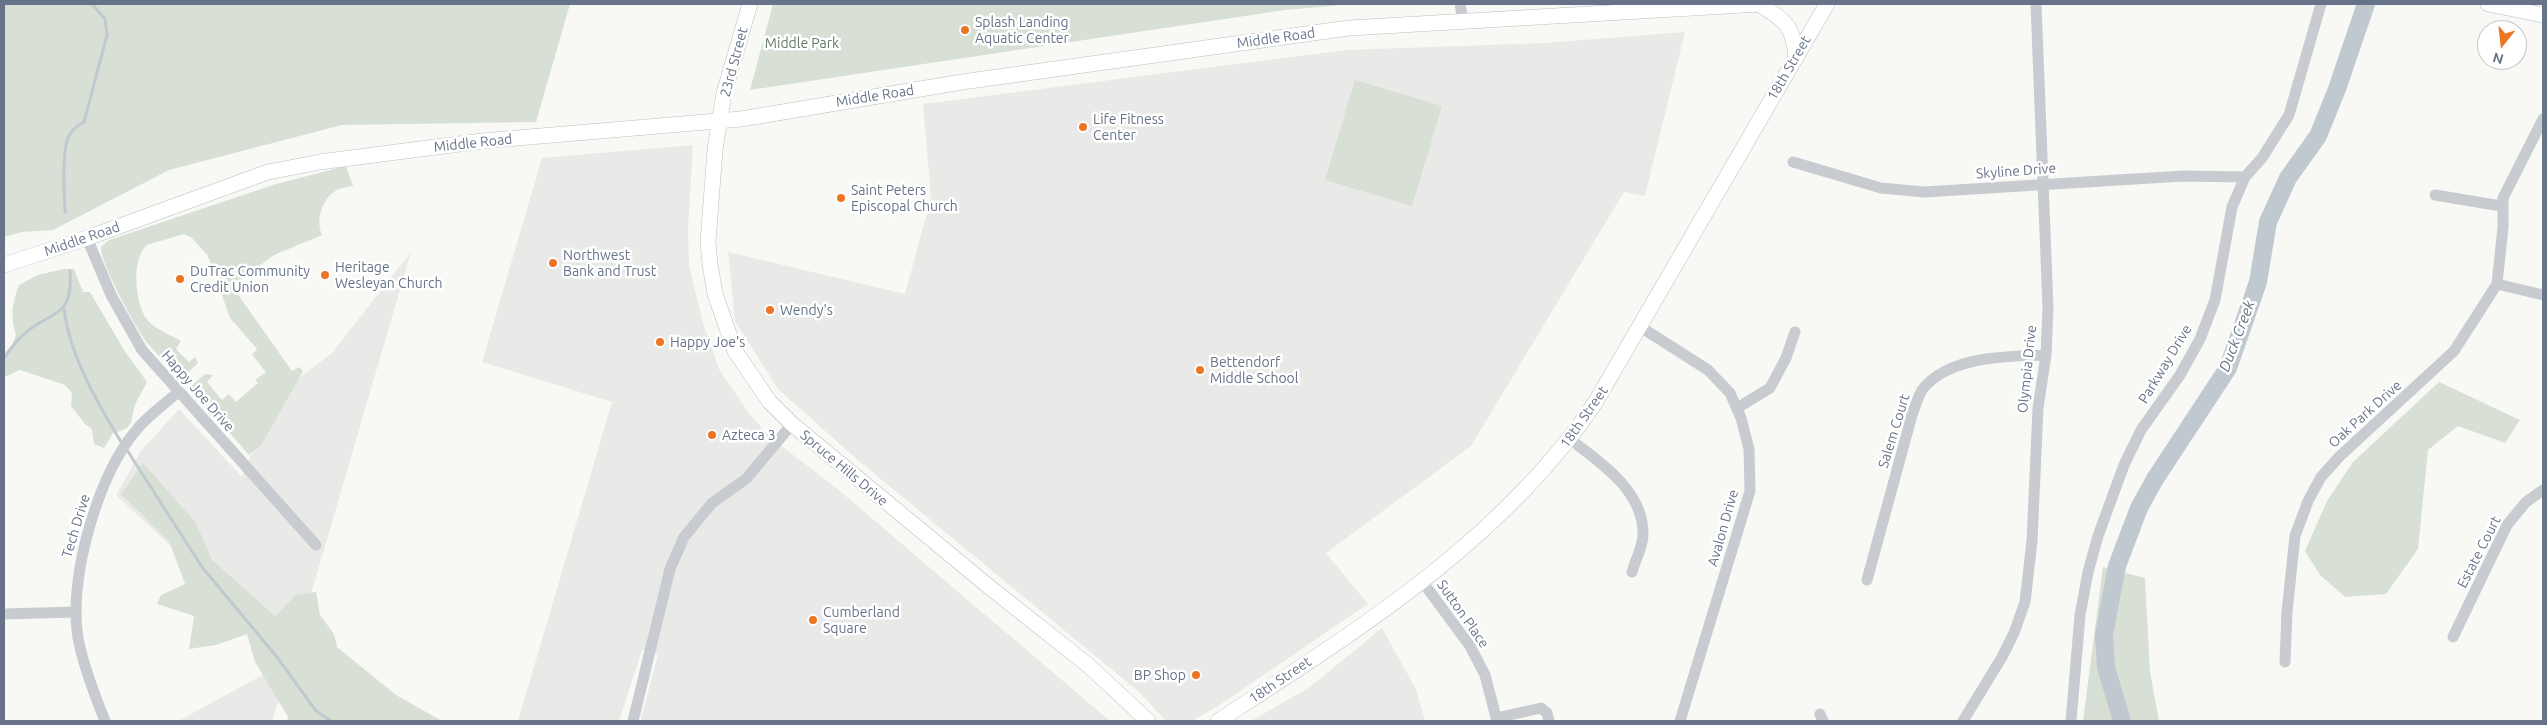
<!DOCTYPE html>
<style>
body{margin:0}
#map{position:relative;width:2547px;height:725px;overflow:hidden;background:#f8f8f5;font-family:Ubuntu,sans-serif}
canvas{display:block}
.frame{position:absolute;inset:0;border:5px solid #667388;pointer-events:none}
.north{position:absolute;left:2477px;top:20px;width:50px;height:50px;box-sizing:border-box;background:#fff;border:1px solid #c2c7cf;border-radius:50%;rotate:196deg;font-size:14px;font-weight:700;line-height:20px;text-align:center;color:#667388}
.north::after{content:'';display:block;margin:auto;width:18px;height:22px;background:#eb7523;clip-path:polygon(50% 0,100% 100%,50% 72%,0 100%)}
</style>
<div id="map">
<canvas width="2547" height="725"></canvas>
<div class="frame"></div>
<div class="north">N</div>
</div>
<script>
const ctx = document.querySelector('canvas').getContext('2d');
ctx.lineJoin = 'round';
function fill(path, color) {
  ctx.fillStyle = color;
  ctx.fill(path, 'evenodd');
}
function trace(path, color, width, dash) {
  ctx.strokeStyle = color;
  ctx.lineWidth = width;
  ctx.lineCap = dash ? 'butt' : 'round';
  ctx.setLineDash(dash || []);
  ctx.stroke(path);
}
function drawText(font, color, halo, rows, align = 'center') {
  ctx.font = font + ' Ubuntu,sans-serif';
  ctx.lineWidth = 5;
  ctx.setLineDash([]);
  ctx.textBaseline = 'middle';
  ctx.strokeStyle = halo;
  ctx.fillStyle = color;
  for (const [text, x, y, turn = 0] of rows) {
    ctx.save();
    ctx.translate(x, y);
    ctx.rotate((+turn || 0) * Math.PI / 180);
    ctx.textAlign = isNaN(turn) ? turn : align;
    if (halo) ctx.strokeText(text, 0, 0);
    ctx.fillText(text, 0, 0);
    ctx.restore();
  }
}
fill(new Path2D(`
 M1685 32 1645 196 1624 192 1471 446 1326 553 1368 604 1218 706 1192 721H1166L1139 692 859 461 778 389 735 321 728 252 905 294 931 198 923 104 1346 50 1545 43Z
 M693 145 688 228 689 266 703 323 719 369 750 415 771 438 835 487 1110 721H643L641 718 658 655 642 650 619 721H518L612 402 482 362 542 158Z
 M411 252 292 659 272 721H178L292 659 116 495 141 451 179 409 242 477 249 459 298 379 332 353Z
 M1382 628 1416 689 1425 721H1251L1310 687Z`), '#e9e9e8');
fill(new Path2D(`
 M4 4H570L536 122 342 125 169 170 53 230 22 232 4 237Z
 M773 4H1355L1285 10 750 90Z
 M1355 80 1442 106 1412 206 1325 180Z
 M346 166 353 186C347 187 338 188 334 192 321 201 316 221 322 235L274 255 232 286 292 371 299 367 303 371 262 444 249 455 190 387 205 374 213 375 207 382 222 400 229 394 236 402 258 383 255 380 266 372 252 355 257 349 230 318 208 256 192 238 184 234 147 245C131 258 135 302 146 318 152 328 171 335 181 341L176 349 189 362 195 357 198 363 182 378C171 367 159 357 149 345 137 331 100 263 101 247L109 240 276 184Z
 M63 269H74L83 292H90L124 350 147 382C143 390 137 399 134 408 130 425 133 428 113 433L104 448 94 444 92 429 85 424 71 406 72 393 65 385 20 370 4 377V353L12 345 16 335C10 316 12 304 19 285L38 275Z
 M2439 382 2520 420 2505 443 2458 426 2428 450 2418 549 2386 594 2345 597 2320 575 2305 551 2327 501 2353 462Z
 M143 463 196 523 212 560 275 616 296 595 316 592 320 615 334 634 337 647 396 695 442 721H287L288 717 255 662 247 634 216 645 189 649 194 616 157 604 161 595 185 584 169 541 121 494Z
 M2103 567 2145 578 2150 672 2159 721H2083Z`), '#d8e0d6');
trace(new Path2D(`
 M65 212C64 196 62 151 68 138 71 130 77 126 84 122L107 35 105 19 92 4
 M64 309C70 357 98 404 123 445
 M4 358C10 351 16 340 24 334 53 309 73 319 70 271
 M127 450 202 567 277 657 316 711 331 721`), '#c1c9d0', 3);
trace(new Path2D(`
 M2122 721 2106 667 2104 635 2117 566 2139 508 2155 479 2228 368 2258 282 2268 222 2288 178 2318 136 2337 89 2366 4`), '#c1c9d0', 18);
const secondary = new Path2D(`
 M750 4 724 93 715 150 708 242 710 264 715 294 735 351 769 401 792 424 993 590 1088 665 1148 721
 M1759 4C1786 21 1793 25 1796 58
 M2488 4 2543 15
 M4 265 87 238 268 172 320 162 482 141 741 119 962 82 1349 28 1761 4
 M1218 721C1355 632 1502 541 1595 403L1827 4`);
trace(secondary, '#babec4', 16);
trace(new Path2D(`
 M1460 4 1463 20
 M1793 162 1881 188 1924 192 2183 176 2245 177
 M2435 195 2501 206
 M87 238 111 295 142 350 316 545
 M2497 284 2543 295
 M1639 326 1708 370 1730 393 1741 418 1749 449 1750 491 1680 721
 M1737 408 1770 388 1786 358 1795 332
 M1571 440C1601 463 1644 491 1643 535 1643 546 1635 561 1632 572
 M1867 580 1912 415C1915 407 1918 397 1922 390 1948 356 2008 356 2046 355
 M1422 581 1470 646 1485 675 1497 721
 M4 614 76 612
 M2453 637 2507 525 2526 502 2543 490
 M2285 662 2287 612 2295 536 2308 501 2321 477 2340 456 2454 351 2497 284 2503 227V198L2543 119
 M1820 714 1823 721
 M1496 718 1541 708 1547 713 1549 721
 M105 721C95 696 80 658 77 631 71 571 98 474 138 428 149 415 165 404 178 392
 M633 721 670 569 684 537 712 503 746 479 792 424
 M1963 721 2002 657 2014 633 2025 602 2032 541 2038 408 2046 355 2048 308 2036 4
 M2071 721 2080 615 2088 572 2098 536 2124 465 2141 430 2180 375 2200 339 2215 300 2232 207 2245 177 2262 158 2289 115 2321 4`), '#c8cbcf', 11);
trace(secondary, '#fff', 15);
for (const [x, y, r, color] of [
 [965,30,5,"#eb7523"],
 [1083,127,5,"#eb7523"],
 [841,198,5,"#eb7523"],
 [553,263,5,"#eb7523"],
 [325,275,5,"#eb7523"],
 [180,279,5,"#eb7523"],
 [770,310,5,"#eb7523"],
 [660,342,5,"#eb7523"],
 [1200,370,5,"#eb7523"],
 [712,435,5,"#eb7523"],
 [813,620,5,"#eb7523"],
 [1196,675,5,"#eb7523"]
]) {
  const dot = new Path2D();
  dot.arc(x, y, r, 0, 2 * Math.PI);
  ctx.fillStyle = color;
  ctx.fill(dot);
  trace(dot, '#fff', 2);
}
drawText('14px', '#667388', '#fff', [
 ["Splash Landing",975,22],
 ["Aquatic Center",975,38],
 ["Life Fitness",1093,119],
 ["Center",1093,135],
 ["Saint Peters",851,190],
 ["Episcopal Church",851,206],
 ["Northwest",563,255],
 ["Bank and Trust",563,271],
 ["Heritage",335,267],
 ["Wesleyan Church",335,283],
 ["DuTrac Community",190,271],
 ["Credit Union",190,287],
 ["Wendy's",780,310],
 ["Happy Joe's",670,342],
 ["Bettendorf",1210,362],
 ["Middle School",1210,378],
 ["Azteca 3",722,435],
 ["Cumberland",823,612],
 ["Square",823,628],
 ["BP Shop",1186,675,"right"]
], 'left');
drawText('14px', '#667388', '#fff', [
 ["Middle Road",1276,38,-8],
 ["23rd Street",734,62,-75],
 ["18th Street",1789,68,-60],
 ["Middle Road",875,96,-9],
 ["Middle Road",473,143,-6],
 ["Skyline Drive",2016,171,-4],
 ["Middle Road",82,239,-19],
 ["Parkway Drive",2165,364,-59],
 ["Olympia Drive",2027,369,-84],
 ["Happy Joe Drive",198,391,49],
 ["Oak Park Drive",2365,414,-42],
 ["18th Street",1584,417,-55],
 ["Salem Court",1894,431,-73],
 ["Spruce Hills Drive",844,468,40],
 ["Tech Drive",76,526,-73],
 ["Avalon Drive",1723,528,-74],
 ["Estate Court",2479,552,-63],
 ["Sutton Place",1463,614,55],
 ["18th Street",1280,680,-34]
]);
drawText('14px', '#627961', '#fff', [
 ["Middle Park",802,43]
]);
drawText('italic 15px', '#627483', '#fff', [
 ["Duck Creek",2237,336,-69]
]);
</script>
